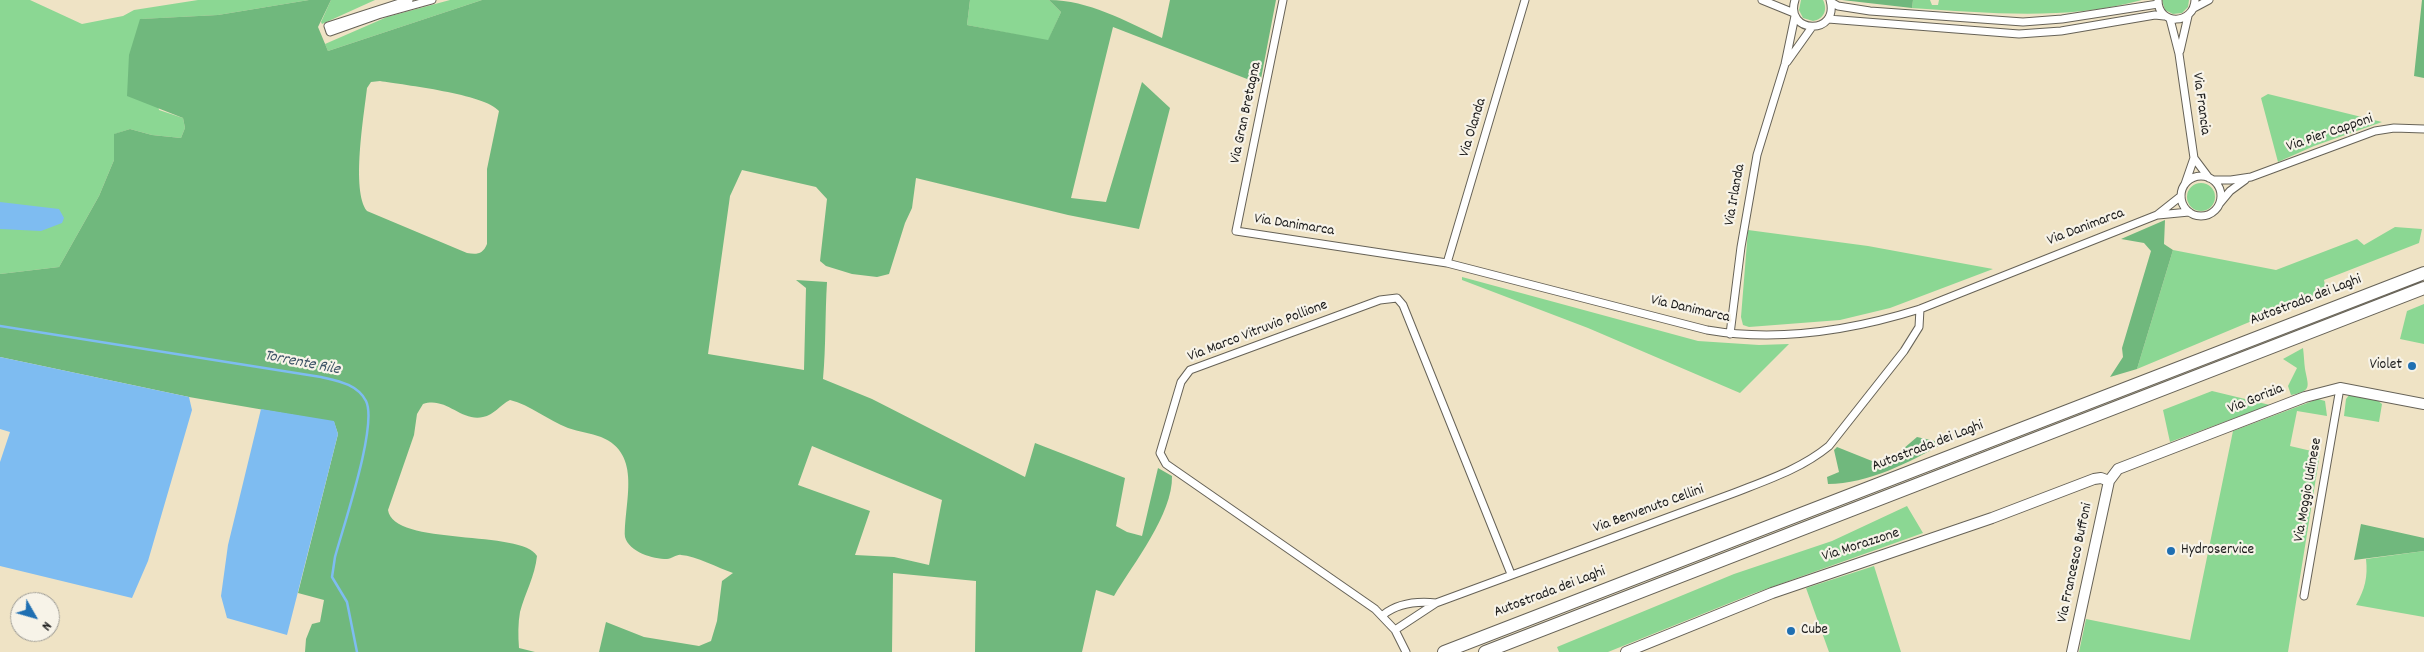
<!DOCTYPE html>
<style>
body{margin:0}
#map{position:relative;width:2424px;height:652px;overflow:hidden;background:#efe3c5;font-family:Dekko,sans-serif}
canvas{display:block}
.north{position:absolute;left:10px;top:592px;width:50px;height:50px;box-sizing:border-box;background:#f7f3e8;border:1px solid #9f9d96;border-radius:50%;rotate:128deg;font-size:14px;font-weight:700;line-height:20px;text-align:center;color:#1c1c1c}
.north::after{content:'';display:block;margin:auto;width:18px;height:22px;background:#1f6fb2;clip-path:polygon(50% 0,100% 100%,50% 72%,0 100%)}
</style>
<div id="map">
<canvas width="2424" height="652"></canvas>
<div class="north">N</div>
</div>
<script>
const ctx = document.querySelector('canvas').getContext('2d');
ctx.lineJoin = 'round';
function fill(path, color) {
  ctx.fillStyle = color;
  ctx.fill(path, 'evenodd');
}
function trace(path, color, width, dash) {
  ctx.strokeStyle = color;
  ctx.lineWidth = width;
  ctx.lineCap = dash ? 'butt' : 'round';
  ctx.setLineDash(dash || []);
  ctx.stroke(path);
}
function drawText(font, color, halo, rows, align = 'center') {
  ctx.font = font + ' Dekko,sans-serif';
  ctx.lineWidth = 4.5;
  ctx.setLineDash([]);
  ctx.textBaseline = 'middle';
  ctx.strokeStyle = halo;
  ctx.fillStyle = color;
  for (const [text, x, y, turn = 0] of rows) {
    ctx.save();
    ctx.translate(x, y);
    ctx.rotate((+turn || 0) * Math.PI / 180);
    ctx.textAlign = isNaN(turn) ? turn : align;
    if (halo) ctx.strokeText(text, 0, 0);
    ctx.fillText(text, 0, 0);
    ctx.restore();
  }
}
fill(new Path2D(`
 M0 0H30L82 24 123 16 134 10 198 0H309L218 15 141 19 159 110 183 118 185 128 181 138 152 135 130 129 115 134 114 160 99 196 59 267 0 274Z
 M331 0H375L322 24 321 22Z
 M450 0H482L328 51 325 44 387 17Z
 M970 0H1049L1061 12 1048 41 967 25Z
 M1801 0H1823C1828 10 1824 19 1813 21L1803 18 1799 10Z
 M1913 0H1930L1932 5H1938L1939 0H2142C2066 21 1989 13 1912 8Z
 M2162 0H2189L2188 7 2182 13 2173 14 2165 10Z
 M2268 94 2382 122 2314 146 2278 162 2261 98Z
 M2187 197a14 14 0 1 1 28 0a14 14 0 1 1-28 0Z
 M2395 227 2422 229 2419 243 2324 280 2326 290 2137 369 2173 250 2276 270 2357 239 2364 245Z
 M1748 230 1868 246 1993 269 1890 308 1840 320 1749 327 1743 325 1741 317Z
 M1462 277 1698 341 1759 345 1789 344 1740 393 1588 328 1462 280Z
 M2424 304V344L2400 339 2407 311Z
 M2303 348C2304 355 2304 362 2305 369 2308 386 2313 391 2291 395L2288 386 2297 368 2283 359Z
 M2212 391 2270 405 2170 442 2163 410Z
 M2350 394 2376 399 2382 404 2379 422 2344 416 2346 399Z
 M2318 399 2325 401 2327 416 2297 411 2290 446 2320 453 2288 652H2079L2086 619 2190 640 2233 431Z
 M1907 506 1923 533 1752 594 1608 652H1559L1557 647 1734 574 1832 541Z
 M2424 551V617L2356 605C2365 589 2368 577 2366 559Z
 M1874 566 1901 652H1829L1806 588Z`), '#8bd793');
fill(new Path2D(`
 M309 0H331L318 27 328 51 482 0H970L967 25 1048 40 1061 12 1049 0C1088 0 1126 21 1162 38L1170 0H1276L1260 84 1113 27 1071 198 1106 202 1142 82 1170 108 1139 229 1068 215 916 178 912 208 905 223 889 274 877 277 852 274 826 266 820 261 827 199 816 187 742 170 730 196 708 354 804 370 806 288 796 280 827 282C825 314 826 347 823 379L872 399 1025 477 1035 443 1125 478 1116 526 1127 532 1142 536 1158 468 1172 476C1173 514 1133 564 1114 596L1096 590 1082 652H975L976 581 893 573 892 652H599L606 622 644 637 699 646 711 641 717 621 722 581 733 573C718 568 696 556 681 555 677 554 672 559 667 559 653 559 629 552 625 537 624 502 643 454 601 437 591 433 579 432 568 428 548 420 530 405 510 400 500 405 494 415 483 417 461 422 446 396 423 404L417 414 414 435 388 510C393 547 523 529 537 556 535 576 525 593 520 612 518 623 518 636 519 648L535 652H305L306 639 312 624 320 622 324 600 298 593 338 434 334 422 189 397 0 357V274L59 267 99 196 114 160V134L130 129 152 135 181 138 185 128 183 118 127 96 129 55 140 19 218 15ZM380 81C404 85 485 94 499 111L487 169V244C483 254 477 255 467 253L367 211C351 191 364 115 367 88L371 82ZM812 446 942 500 929 565 894 557 855 555 870 511 798 485Z
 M1842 0H1913L1912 8Z
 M2422 0H2424V78L2414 76Z
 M2165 220 2164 244 2173 250 2137 369 2110 377 2123 357 2122 348 2151 251 2144 243 2121 239Z
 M1917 437 1944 443C1910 462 1868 484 1828 484L1827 477 1839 472 1834 450 1837 447 1877 463 1896 455Z
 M2361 524 2424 538V551L2354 560Z`), '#70b87d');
fill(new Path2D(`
 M0 202 59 209 64 218 62 223 41 231 0 229Z
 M0 357 189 397 192 410 148 561 132 598 0 566V462L10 432 0 429Z
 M261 409 334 421 338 434 287 635 227 618 221 596 228 545Z`), '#7ebcf1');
trace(new Path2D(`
 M0 326 321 377C338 381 357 384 366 401 378 425 343 527 335 557L332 577 347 602 357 652`), '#7ebcf1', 2.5);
const street = new Path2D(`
 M409 0 328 26 330 32 378 15 432 0
 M1283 0 1236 231 1447 263 1707 330C1777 342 1853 330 1920 309L2157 215 2181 196
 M1762 0 1794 13
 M1795 0C1784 34 1840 36 1830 0
 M2158 0C2158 26 2194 25 2195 0
 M1831 2 1838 6 1870 11 2023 22 2062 19 2158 4
 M2194 8 2209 0
 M1828 19 2019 34 2061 31 2155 15 2164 16
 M2170 19 2179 54 2194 158 2185 184
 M2180 51 2188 16
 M1787 62 1812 27
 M2194 158 2209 178
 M2181 196a20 20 0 1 1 40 0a20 20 0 1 1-40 0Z
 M2213 180H2231L2251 177 2375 131 2394 128 2424 129
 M2220 203 2230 191 2245 180
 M2158 215 2189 212
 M1447 263 1525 0
 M1730 334 1741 247 1757 155 1785 64 1795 16
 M2304 596 2340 388
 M1436 603 1734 493C1767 480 1801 469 1829 446L1904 351 1919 327 1920 309
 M1383 615C1398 603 1417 601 1436 603L1395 630
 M1406 652 1395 630 1375 609 1166 464 1160 453 1181 382 1190 370 1380 300 1397 298 1403 305 1511 574`);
const secondary = new Path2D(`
 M1626 652 1772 593 1992 518 2094 479 2101 478 2109 481
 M2072 652 2109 481 2118 469 2305 397 2340 388 2424 404`);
const highway = new Path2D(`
 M1444 652 2424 273
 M1485 652 2424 288`);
trace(street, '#666257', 9);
trace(secondary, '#666257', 12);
trace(highway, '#666257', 14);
trace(street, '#fff', 7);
trace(secondary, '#fff', 10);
trace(highway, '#fff', 12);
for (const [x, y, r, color] of [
 [2412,366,5,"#1f6fb2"],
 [2171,551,5,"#1f6fb2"],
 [1791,631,5,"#1f6fb2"]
]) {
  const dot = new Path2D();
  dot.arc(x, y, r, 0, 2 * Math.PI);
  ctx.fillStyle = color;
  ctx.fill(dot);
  trace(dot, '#f7f3e8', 2);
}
drawText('15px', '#1c1c1c', '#f7f3e8', [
 ["Via Francia",2200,104,82],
 ["Via Gran Bretagna",1247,113,-78],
 ["Via Olanda",1474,128,-73],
 ["Via Pier Capponi",2330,134,-19],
 ["Via Irlanda",1736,195,-80],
 ["Via Danimarca",1294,226,9],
 ["Via Danimarca",2086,228,-21],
 ["Autostrada dei Laghi",2306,301,-21],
 ["Via Danimarca",1690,310,13],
 ["Via Marco Vitruvio Pollione",1258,332,-21],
 ["Via Gorizia",2256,400,-22],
 ["Autostrada dei Laghi",1928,447,-21],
 ["Via Moggio Udinese",2309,490,-80],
 ["Via Benvenuto Cellini",1649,510,-20],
 ["Via Morazzone",1861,546,-18],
 ["Via Francesco Buffoni",2076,563,-78],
 ["Autostrada dei Laghi",1550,593,-21]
]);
drawText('15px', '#1c1c1c', '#f7f3e8', [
 ["Violet",2402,366,"right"],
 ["Hydroservice",2181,551],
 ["Cube",1801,631]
], 'left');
drawText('italic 16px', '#3e5467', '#f7f3e8', [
 ["Torrente Rile",302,364,11]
]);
</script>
